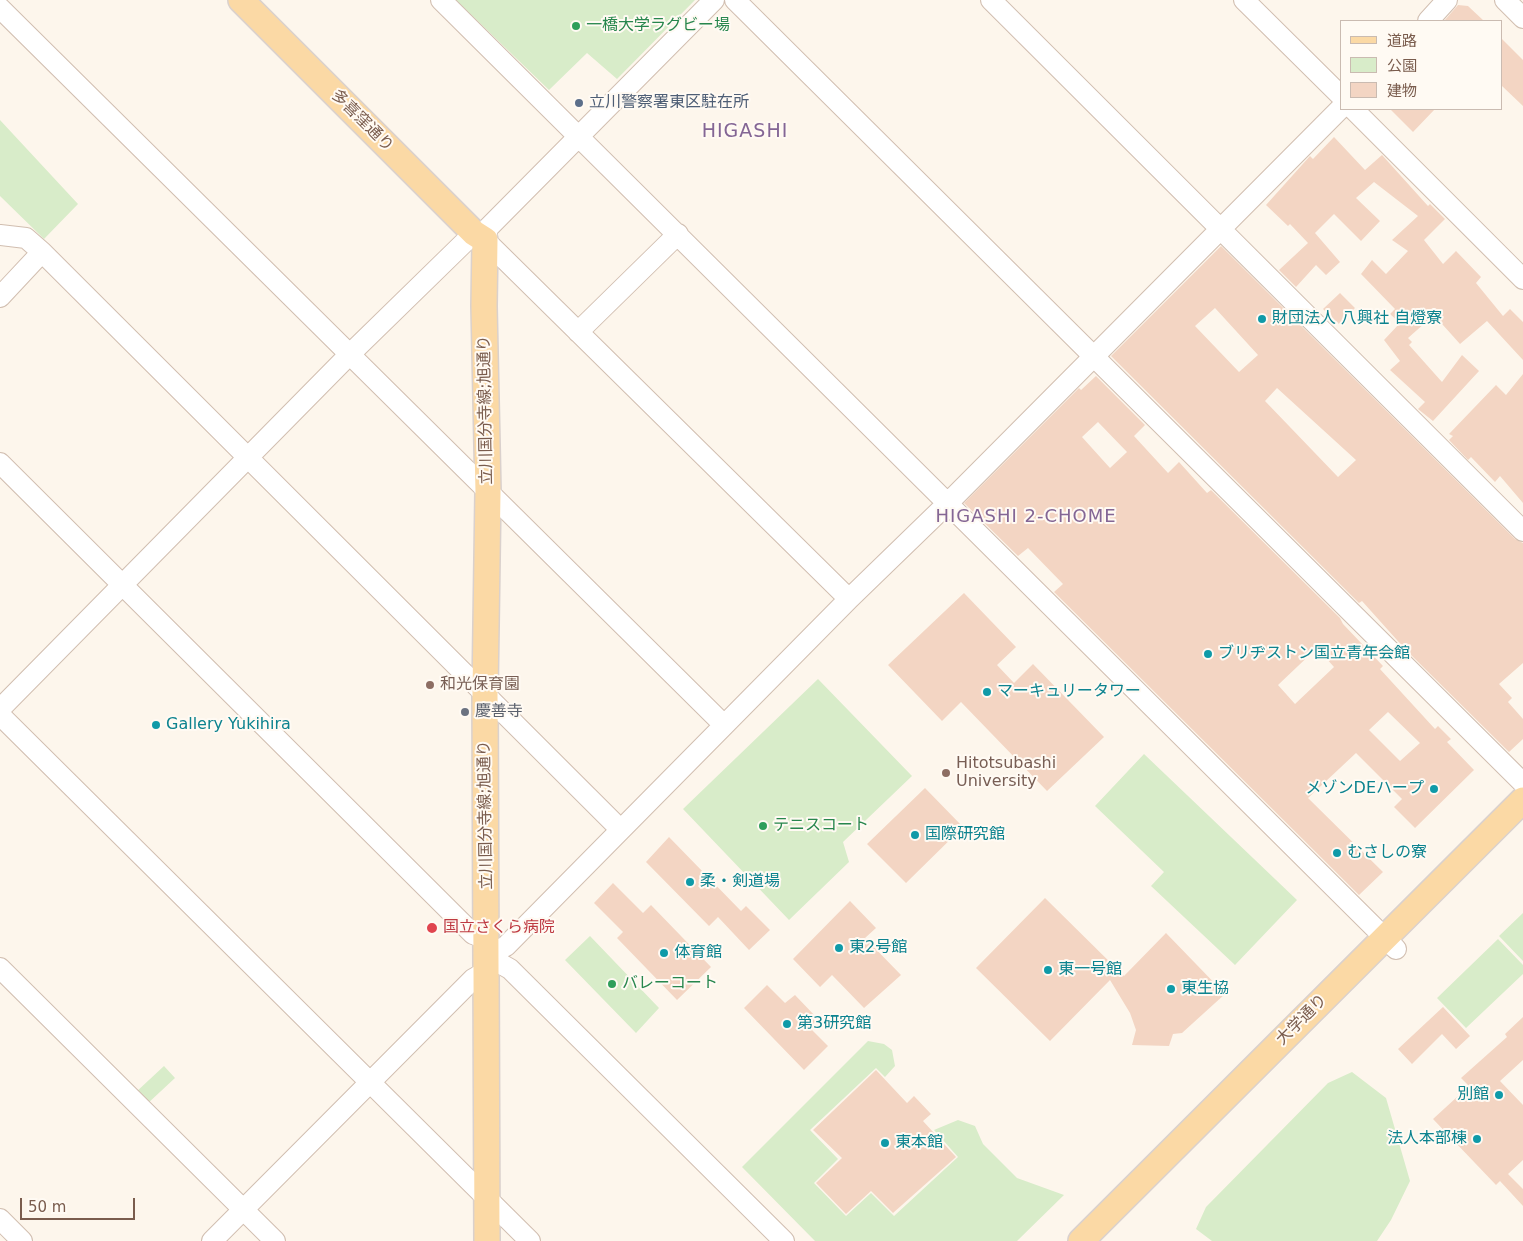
<!DOCTYPE html>
<meta charset="utf-8">
<style>
body{margin:0}
#map{position:relative;width:1523px;height:1241px;overflow:hidden;background:#fdf6ec;font-family:"DejaVu Sans","Noto Sans JP",sans-serif}
canvas{display:block}
.legend{position:absolute;left:1340px;top:20px;width:162px;height:90px;box-sizing:border-box;background:#fffaf3;border:1px solid #cabbb1;margin:0;padding:6px 9px;list-style:none;font-size:15px;color:#7a5c4d}
.legend li{display:flex;align-items:center;gap:10px;height:25px}
.legend b{width:25px;border:1px solid #cabbb1}
.scale{position:absolute;left:20px;top:1198px;width:115px;height:22px;box-sizing:border-box;border:2px solid #7a5c4d;border-top:0;padding-left:6px;font-size:15px;line-height:18px;white-space:nowrap;color:#7a5c4d;-webkit-text-stroke:4px #fffaf3;paint-order:stroke}
</style>
<div id="map">
<canvas width="1523" height="1241"></canvas>
<ul class="legend">
<li><b style="height:6px;background:#fbd9a5"></b>道路</li>
<li><b style="height:14px;background:#d8ecc9"></b>公園</li>
<li><b style="height:14px;background:#f3d5c3"></b>建物</li>
</ul>
<div class="scale">50 m</div>
</div>
<script>
const ctx = document.querySelector('canvas').getContext('2d');
ctx.lineJoin = 'round';
function fill(path, color) {
  ctx.fillStyle = color;
  ctx.fill(path, 'evenodd');
}
function trace(path, color, width, dash) {
  ctx.strokeStyle = color;
  ctx.lineWidth = width;
  ctx.lineCap = dash ? 'butt' : 'round';
  ctx.setLineDash(dash || []);
  ctx.stroke(path);
}
function drawText(font, color, halo, rows, align = 'center') {
  ctx.font = font + ' "DejaVu Sans","Noto Sans JP",sans-serif';
  ctx.lineWidth = 4;
  ctx.setLineDash([]);
  ctx.textBaseline = 'middle';
  ctx.strokeStyle = halo;
  ctx.fillStyle = color;
  for (const [text, x, y, turn = 0] of rows) {
    ctx.save();
    ctx.translate(x, y);
    ctx.rotate((+turn || 0) * Math.PI / 180);
    ctx.textAlign = isNaN(turn) ? turn : align;
    if (halo) ctx.strokeText(text, 0, 0);
    ctx.fillText(text, 0, 0);
    ctx.restore();
  }
}
fill(new Path2D(`
 M456 0H695L617 79 587 53 549 90Z
 M0 120 78 204 44 239 0 196Z
 M818 679 912 776 843 842 849 862 789 920 683 809Z
 M1144 754 1297 900 1235 965 1151 886 1164 872 1095 806Z
 M1523 913V961L1499 936Z
 M590 936 659 1008 636 1033 565 960Z
 M1498 939 1523 965V974L1466 1028 1437 998Z
 M868 1041 884 1044 892 1050 895 1066 885 1077 876 1068 810 1130 838 1159 814 1183 846 1216 871 1193 894 1216 958 1157 934 1130 958 1120 975 1126 983 1144 1017 1178 1064 1195 1017 1241H815L742 1167Z
 M164 1066 175 1078 146 1105 135 1093Z
 M1352 1072 1386 1098 1410 1181 1391 1220 1377 1241H1212L1196 1229 1206 1207 1328 1083Z`), '#d8ecc9');
fill(new Path2D(`
 M1458 5 1468 6 1484 21H1444Z
 M1502 39 1523 60V106L1502 86Z
 M1390 109H1435L1413 132Z
 M1334 137 1365 170 1382 155 1428 206 1430 204 1445 219 1424 240 1443 264 1456 251 1481 277 1476 283 1503 316 1510 309 1523 322V360L1487 321 1460 344 1434 315 1408 338 1412 342 1409 345 1442 382 1462 355 1479 371 1433 421 1418 409 1425 402 1390 370 1400 361 1384 340 1400 323 1390 314 1395 309 1361 274 1372 260 1386 274 1408 251 1392 240 1418 216 1374 182 1356 198 1380 221 1361 241 1334 214 1315 233 1340 262 1326 275 1316 265 1296 287 1279 270 1308 243 1290 224 1288 226 1266 205 1310 156 1313 159Z
 M1221 246 1515 539 1523 543V663L1499 684 1512 698 1508 702 1523 719V739L1509 752 1405 649 1362 601 1359 603 1111 356ZM1215 308 1258 355 1239 372 1195 326ZM1277 388 1356 460 1338 477 1265 401Z
 M1340 293 1355 308 1339 324 1323 309Z
 M1523 374V503L1500 476 1495 482 1471 457 1468 460 1449 440 1453 436 1449 434 1496 385 1506 395Z
 M1096 376 1145 425 1134 436 1168 473 1179 462 1207 493 1211 490 1340 618 1343 624 1383 666 1380 669 1435 729 1438 726 1451 739 1447 742 1474 770 1415 828 1394 807 1402 799 1356 753 1308 798 1383 872 1359 895 1054 592 1063 584 1028 548 1018 556 964 503 1079 388 1081 390ZM1098 422 1127 452 1110 468 1082 437ZM1317 648 1334 667 1295 704 1278 685ZM1388 712 1420 743 1400 761 1369 730Z
 M964 593 1016 647 997 665 1014 683 1033 664 1104 737 1047 791 961 702 942 721 888 665Z
 M925 788 963 827 906 883 867 844Z
 M669 837 741 911 746 906 770 930 749 950 718 917 709 926 646 862Z
 M613 883 643 913 651 905 711 967 677 1000 617 938 623 932 594 903Z
 M1045 898 1124 976 1166 933 1225 994 1182 1033 1173 1034 1169 1046 1132 1045 1136 1030 1130 1013 1110 980 1050 1041 976 968Z
 M850 901 876 928 865 938 901 975 864 1008 832 975 820 987 793 959Z
 M767 985 785 1003 795 995 818 1019 810 1028 828 1046 804 1070 744 1008Z
 M1443 1007 1470 1036 1456 1049 1442 1034 1412 1064 1398 1049Z
 M1523 1017V1060L1500 1081 1523 1105V1160L1508 1174 1523 1189V1206L1500 1181 1496 1185 1433 1119 1469 1086 1461 1078 1507 1037 1505 1034Z
 M876 1070 907 1103 914 1096 931 1114 923 1121 956 1157 893 1213 871 1191 846 1214 816 1183 842 1158 813 1130Z`), '#f3d5c3');
const minor = new Path2D(`
 M441 0 1396 949
 M714 0 488 228 485 240 849 599
 M735 0 1523 783
 M991 0 1523 531
 M1244 0 1342 97
 M1505 0 1523 18
 M0 8 724 725
 M1428 21 1447 0
 M1353 109 1523 279
 M0 235 26 238 42 252 620 829
 M0 297 42 252
 M578 332 678 234
 M0 463 473 934 487 939
 M0 709 349 355 474 233
 M0 715 530 1241
 M487 956 506 946 849 599 947 504 1342 107
 M487 956 510 969 784 1241
 M0 968 275 1241
 M0 1219 22 1241
 M212 1241 473 979 487 971`);
const major = new Path2D(`
 M241 0 474 233 485 240 484 306 488 492 485 692 487 1241
 M1081 1241 1523 800`);
trace(minor, '#d1beb0', 22);
trace(major, '#dad1cd', 28);
trace(minor, '#fff', 20);
trace(major, '#fbd9a5', 25);
for (const [x, y, r, color] of [
 [576,26,5,"#2e9e5b"],
 [579,103,5,"#5c6f8a"],
 [1262,319,5,"#0f9aa8"],
 [1208,654,5,"#0f9aa8"],
 [430,685,5,"#8d6e63"],
 [987,692,5,"#0f9aa8"],
 [465,712,5,"#6b7280"],
 [156,725,5,"#0f9aa8"],
 [946,773,5,"#8d6e63"],
 [1434,789,5,"#0f9aa8"],
 [763,826,5,"#2e9e5b"],
 [915,835,5,"#0f9aa8"],
 [1337,853,5,"#0f9aa8"],
 [690,882,5,"#0f9aa8"],
 [432,928,6,"#e0444e"],
 [839,948,5,"#0f9aa8"],
 [664,953,5,"#0f9aa8"],
 [1048,970,5,"#0f9aa8"],
 [612,984,5,"#2e9e5b"],
 [1171,989,5,"#0f9aa8"],
 [787,1024,5,"#0f9aa8"],
 [1499,1095,5,"#0f9aa8"],
 [1477,1139,5,"#0f9aa8"],
 [885,1143,5,"#0f9aa8"]
]) {
  const dot = new Path2D();
  dot.arc(x, y, r, 0, 2 * Math.PI);
  ctx.fillStyle = color;
  ctx.fill(dot);
  trace(dot, '#fffaf3', 2);
}
drawText('16px', '#27864d', '#fffaf3', [
 ["一橋大学ラグビー場",586,26],
 ["テニスコート",773,826],
 ["バレーコート",622,984]
], 'left');
drawText('16px', '#4e5e75', '#fffaf3', [
 ["立川警察署東区駐在所",589,103]
], 'left');
drawText('16px', '#7a5c4d', '#fffaf3', [
 ["多喜窪通り",362,121,45],
 ["立川国分寺線;旭通り",486,410,-91],
 ["立川国分寺線;旭通り",486,815,-91],
 ["大学通り",1302,1020,-45]
]);
drawText('16px', '#0d838f', '#fffaf3', [
 ["財団法人 八興社 自燈寮",1272,319],
 ["ブリヂストン国立青年会館",1218,654],
 ["マーキュリータワー",997,692],
 ["Gallery Yukihira",166,725],
 ["メゾンDEハープ",1424,789,"right"],
 ["国際研究館",925,835],
 ["むさしの寮",1347,853],
 ["柔・剣道場",700,882],
 ["東2号館",849,948],
 ["体育館",674,953],
 ["東一号館",1058,970],
 ["東生協",1181,989],
 ["第3研究館",797,1024],
 ["別館",1489,1095,"right"],
 ["法人本部棟",1467,1139,"right"],
 ["東本館",895,1143]
], 'left');
drawText('16px', '#785e54', '#fffaf3', [
 ["和光保育園",440,685],
 ["Hitotsubashi",956,764],
 ["University",956,782]
], 'left');
drawText('16px', '#5b616d', '#fffaf3', [
 ["慶善寺",475,712]
], 'left');
drawText('16px', '#be3a42', '#fffaf3', [
 ["国立さくら病院",443,928]
], 'left');
ctx.letterSpacing = '1px';
drawText('18px', '#846695', '#fffaf3', [
 ["HIGASHI 2-CHOME",1026,517]
]);
ctx.letterSpacing = '0px';
ctx.letterSpacing = '1px';
drawText('19px', '#846695', '#fffaf3', [
 ["HIGASHI",745,132]
]);
ctx.letterSpacing = '0px';
</script>
